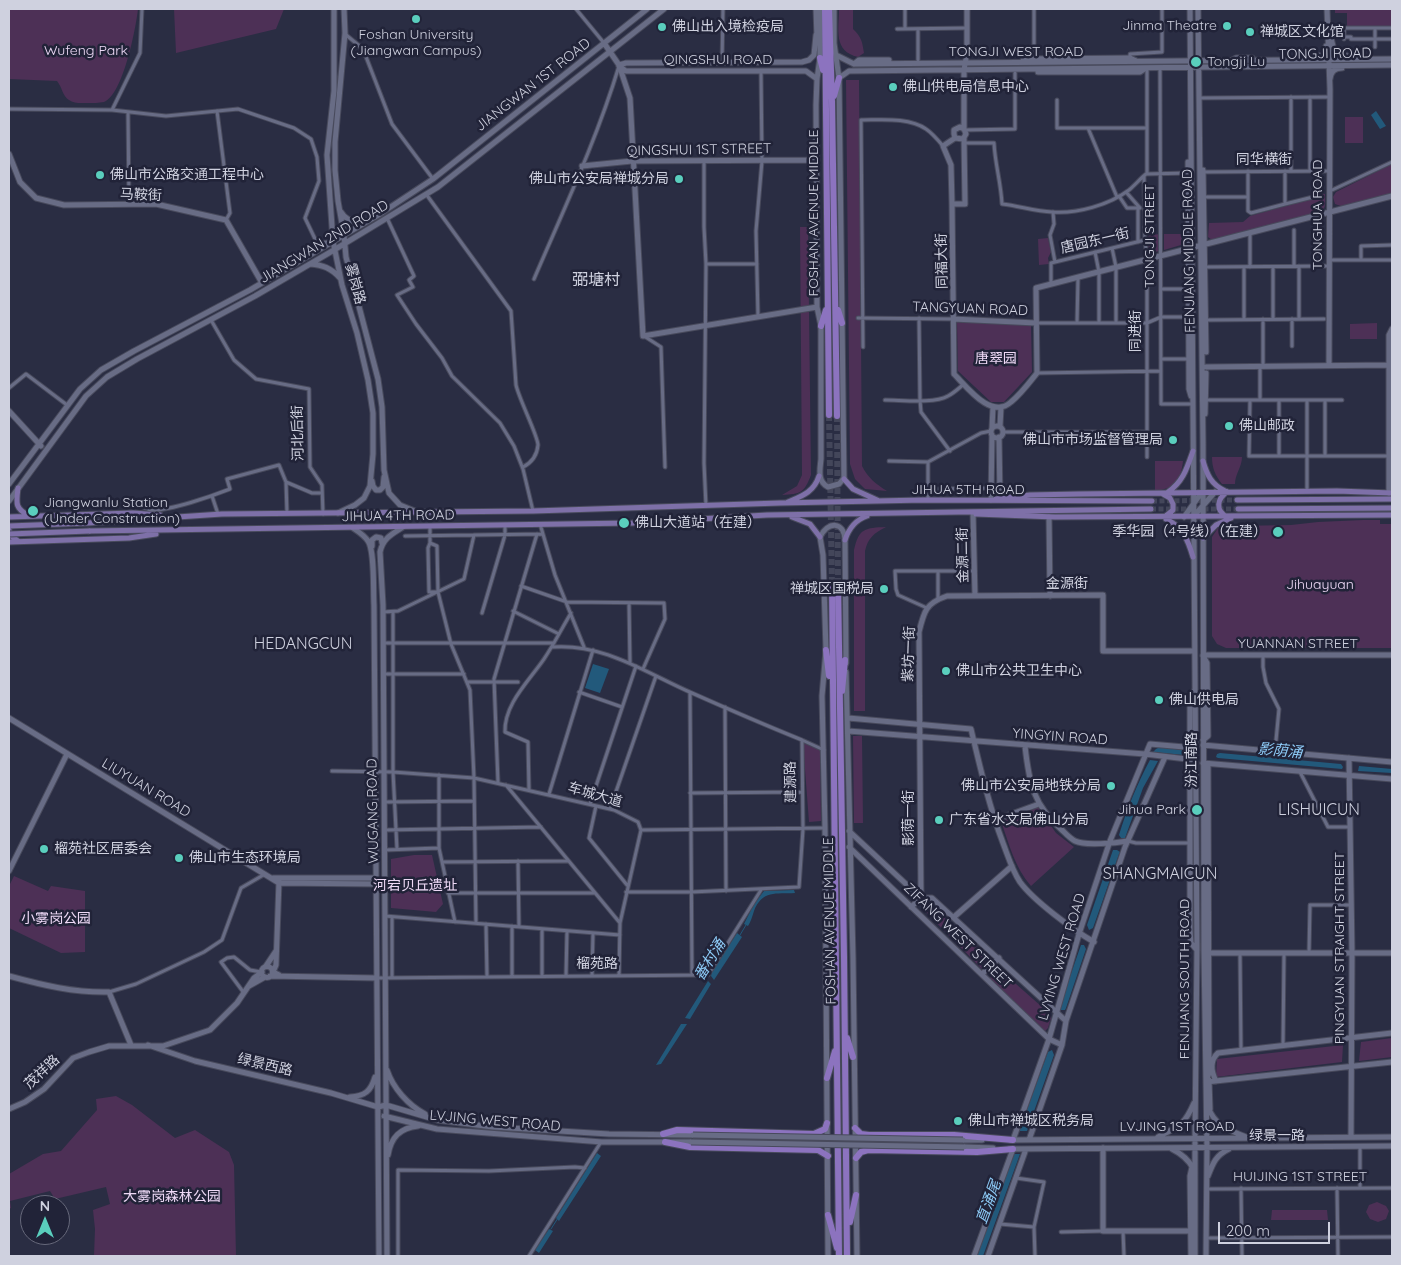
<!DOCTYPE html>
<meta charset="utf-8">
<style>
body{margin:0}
#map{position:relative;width:1401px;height:1265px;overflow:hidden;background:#2a2d43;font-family:Quicksand,sans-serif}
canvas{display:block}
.frame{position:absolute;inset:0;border:10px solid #cfd1df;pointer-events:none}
.north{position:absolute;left:20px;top:1195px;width:50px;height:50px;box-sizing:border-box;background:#212338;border:1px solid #67697b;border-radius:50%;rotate:0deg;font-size:14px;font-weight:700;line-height:20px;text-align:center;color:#cfd1df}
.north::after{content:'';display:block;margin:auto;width:18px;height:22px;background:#5acebd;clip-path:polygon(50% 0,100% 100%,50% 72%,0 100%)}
.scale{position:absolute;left:1218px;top:1222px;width:112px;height:22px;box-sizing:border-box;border:2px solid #cfd1df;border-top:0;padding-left:6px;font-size:15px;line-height:18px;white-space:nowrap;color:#cfd1df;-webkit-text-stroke:4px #212338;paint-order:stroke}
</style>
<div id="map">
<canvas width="1401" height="1265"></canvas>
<div class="frame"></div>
<div class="north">N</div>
<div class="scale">200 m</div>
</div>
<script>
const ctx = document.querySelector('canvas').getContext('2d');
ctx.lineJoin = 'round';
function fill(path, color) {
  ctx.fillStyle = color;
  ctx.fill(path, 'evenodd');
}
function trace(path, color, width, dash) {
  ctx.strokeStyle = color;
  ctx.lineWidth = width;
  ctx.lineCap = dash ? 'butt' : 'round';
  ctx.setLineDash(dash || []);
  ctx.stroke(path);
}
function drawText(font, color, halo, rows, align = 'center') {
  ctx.font = font + ' Quicksand,"Noto Sans SC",sans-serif';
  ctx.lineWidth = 5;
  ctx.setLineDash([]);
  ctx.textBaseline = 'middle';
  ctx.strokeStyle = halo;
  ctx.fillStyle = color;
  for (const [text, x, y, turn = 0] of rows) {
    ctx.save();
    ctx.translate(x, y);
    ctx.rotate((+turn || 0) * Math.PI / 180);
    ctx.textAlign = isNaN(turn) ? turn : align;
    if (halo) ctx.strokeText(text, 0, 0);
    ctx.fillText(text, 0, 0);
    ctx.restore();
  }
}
fill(new Path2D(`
 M9 9H138C136 28 123 95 104 102 99 103 93 103 88 103 82 103 74 104 69 100 63 97 62 87 57 81L9 79Z
 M174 9H284L276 29 176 53Z
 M839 9H853V29C862 38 862 41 864 53L858 57C833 51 839 30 839 9Z
 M1335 9H1392V26H1347V13H1335Z
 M846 80H859L862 466C868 478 876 484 887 491L865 489 855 479 850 464Z
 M1345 117H1363V143H1345Z
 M1392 164V193L1344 207 1335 204 1333 197 1336 192Z
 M1325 194C1325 202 1327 208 1320 212L1212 240 1208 237 1209 223 1243 222 1250 216 1314 198 1315 195Z
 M800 227H808L811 475C804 493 801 494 782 495L797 486 802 475Z
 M1159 234V251L1149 254 1148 236Z
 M1164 234H1182L1181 245 1164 250Z
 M1048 238 1051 252 1048 258 1049 264 1039 265 1038 239Z
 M957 322 1031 325 1032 372 1004 402H991L958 371Z
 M1377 323V339H1350V324Z
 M1212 457H1242C1242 467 1235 474 1235 484H1222C1215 475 1212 468 1212 457Z
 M1155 461H1183C1181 480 1174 489 1155 491Z
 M1363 520H1380V524H1392V648H1226L1217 644 1212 636V537L1218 528 1235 526 1291 525 1318 522Z
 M886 527C874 533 868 538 865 551V711H854V550C859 528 865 528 886 527Z
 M853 736H862L863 823H854Z
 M803 743 820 750 821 821 809 822Z
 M1038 807 1056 833 1074 847 1031 886C1015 868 1009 844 1001 821Z
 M414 855H432L443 904 436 912 391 908V859Z
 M14 876 48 891 51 886 85 891V952L61 953 9 928V886Z
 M929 903 991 960 982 969 923 909Z
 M999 969 1050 1014 1051 1018 1048 1028 1045 1031 990 978Z
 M1392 1038V1057L1359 1061 1361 1042Z
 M1343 1045 1342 1062 1216 1077 1217 1059Z
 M116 1096 132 1105 175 1138 195 1130 229 1152 234 1165 236 1256H94L95 1229 93 1210 110 1204 106 1187 55 1199 50 1191 10 1201 11 1208 9 1209V1174L43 1154 61 1151 97 1110 96 1099Z
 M1377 1202 1386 1206 1389 1211 1386 1219 1378 1222 1370 1219 1366 1212 1369 1205Z
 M1272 1210H1327L1328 1220H1271Z`), '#4d3056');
fill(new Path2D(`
 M1376 111 1386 126 1380 129 1371 115Z
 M593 664 609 669 600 693 585 688Z
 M1160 747 1184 750V755L1153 752 1156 749Z
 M1220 753 1341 764 1343 767 1342 769 1218 758 1216 757 1217 754Z
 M1150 760 1158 761 1143 788 1125 838H1121L1119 835C1127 809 1137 784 1150 760Z
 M1359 766 1392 769V773L1358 771Z
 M1113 850H1117L1120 852 1119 854 1093 928 1089 930 1087 925Z
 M794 890 795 893C776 894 762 890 754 911 752 917 751 921 748 926L744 924 754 904 764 891Z
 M737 933 742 937 714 980 711 976 712 972Z
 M1081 945H1084L1086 949 1066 1008 1065 1010H1061L1059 1008Z
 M708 981 711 984 690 1019 685 1018Z
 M681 1024H687L661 1064 656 1065Z
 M1052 1050 1054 1055 1027 1131H1019L1048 1052Z
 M597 1153 601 1156 559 1221 556 1218Z
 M1013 1154H1020L983 1256H976Z
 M549 1229 553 1231 539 1253 535 1250Z`), '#22597b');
trace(new Path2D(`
 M740 935 746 925
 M551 1229 558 1218`), '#22597b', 1);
trace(new Path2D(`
 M1152 501 1237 500
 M1151 509H1238`), '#43465a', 5, [5, 2.5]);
trace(new Path2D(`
 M829 415 832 585
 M837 416 838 584`), '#43465a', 6, [6, 3]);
const street = new Path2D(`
 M142 9 140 53 112 110 166 116 238 109 294 128 311 139 317 157 319 181 305 218 317 243 329 242
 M576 9 604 43
 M1034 9V59
 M1375 28V47
 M897 29 967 28
 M905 29V9
 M918 29V60
 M345 34 363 49 392 124 433 179
 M1344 37H1351V39H1392
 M1344 39V28H1392
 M1130 58V54L1162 52V9
 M722 62 723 9
 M1147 68V173
 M1160 68 1161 404H1193
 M1291 97V171
 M1310 97V171
 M1199 98 1330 97
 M1057 100V128H1147
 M9 109 112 110
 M217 111 230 213 226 220
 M128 112 129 204
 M1088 128 1117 197
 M965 130 1015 129V73
 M964 143H994C995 164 1001 183 1002 204 1019 206 1035 211 1052 212 1077 214 1109 205 1129 190 1135 185 1140 179 1146 174L1188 173
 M704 161V227L706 264 704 463 706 506
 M1248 171V211L1251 213 1285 204V171
 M1203 172 1330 171
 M1144 176 1145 240 1147 259V457
 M1330 191 1392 162
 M1126 192 1140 208
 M426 194 511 311 516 385C519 399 538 436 538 445 537 456 531 463 523 467
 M1119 196 1127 208H1138V242
 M1204 197H1248
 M1285 204 1313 197
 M1053 212 1054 224 1050 235 1055 262
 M387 218 414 276 409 280 413 287 397 295 416 324 442 358 452 376 500 423 514 446 523 469 533 511
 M1112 248 1116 267V323
 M1095 252 1099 272V323
 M1330 260H1392
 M1361 260V246L1392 245
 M706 264H757
 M1294 266V230
 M1205 267 1329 266
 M1244 267V319
 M1250 267V234
 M534 279C564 209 597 139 619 66
 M1051 284V263L1145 240
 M1161 289H1188
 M758 316 756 231 762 161 761 72
 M858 318 953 319
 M919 318 920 400 921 412 950 451
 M1263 319V366
 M1273 319V267
 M1299 319V266
 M211 320 234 360 256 379 309 389 310 467 322 485 323 514
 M1208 320 1324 319
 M1036 323H1147L1161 317H1188
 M1077 323 1078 278
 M644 336 661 347 665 467
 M1292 346V319
 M863 347 861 120C881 120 909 117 926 129 932 133 938 140 943 146
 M1161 359H1188
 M1260 366V400
 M1037 373 1161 371
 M9 388 26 374 67 405
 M885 400C902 400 934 404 948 396 954 393 959 388 964 384
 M1205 400H1250
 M1307 400V491
 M1325 400V456
 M1342 400H1250L1249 456H1389
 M1003 432H1147
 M1279 456V400
 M889 461 928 462 981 433 991 431
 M928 462V500
 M286 482 312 493H322
 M928 489 999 488
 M212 496 218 514
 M136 504C141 506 146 509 151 510 170 511 212 496 230 489L227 479 279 465 286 482 287 513
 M540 524 555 575 584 647
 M430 526V543
 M405 536 543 534
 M938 571V599
 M521 586 567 602 664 603 665 619 643 669
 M438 592H429L428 548 430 543 437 546 438 592 451 644 470 690 474 778 476 923
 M629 603 630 662
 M927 608 898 595 896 589 895 571H975
 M513 611 559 634
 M383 612 398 611 464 579 474 535
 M393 612V772L397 849
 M482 613 505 535V526
 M384 643H554
 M552 647C604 643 646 673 692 693 728 709 765 725 802 740L803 829 799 887 691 892H626
 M1263 656V667L1266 683 1279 709 1275 751
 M384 674H464
 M467 682H518
 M579 692 622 707
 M690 693 692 975
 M725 707 726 891
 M802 740 824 750
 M332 771 393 772 474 778 614 810 638 822 641 830 825 828
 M1300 772 1328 827H1350
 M498 782 494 679 537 534
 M506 785 620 923
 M529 790 528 742 505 732C504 704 529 681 544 659 554 644 562 628 571 613
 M690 793 802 792
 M549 794 593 650
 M384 802 474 801
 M590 804 636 666
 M596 806 589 838 627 885
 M610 809 656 676
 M385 830 541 827
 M1128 841 1136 843H1190
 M439 848V775
 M385 850 439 848 455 922
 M518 861 519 927
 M442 862 568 861
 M448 893H595
 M385 916 620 935
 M392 917V977
 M486 924 487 976
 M512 926V976
 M542 929V976
 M1240 953 1241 1050
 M1309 953 1310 905H1351
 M592 975 593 933
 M619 975 620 923 641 830
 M566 976 567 931
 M377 978 708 975 761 890
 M109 992 136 984 204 952 222 940 241 888 265 874
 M244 993 221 962 227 958 234 957 250 970 261 972
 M1283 1045 1284 954
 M1360 1147V1188
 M1016 1178 1044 1182 1034 1227 1035 1256
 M1241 1188 1242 1256
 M1337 1188 1338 1256
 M1209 1189 1392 1188
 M1000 1224 1034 1227
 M1123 1231 1124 1256
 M1061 1232 1103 1231
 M1209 1238 1392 1237
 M398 1256V1170L489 1171 575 1167 585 1168
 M529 1256 601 1142`);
const secondary = new Path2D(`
 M334 9V91L327 155 333 241 342 285 357 333 368 380 373 413V454L370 486 364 498 355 505 338 513
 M344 9 345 33 335 142V170L338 201 344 235 346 257 378 379 382 407 384 470 389 493 400 505 417 512
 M816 9 817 38
 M820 9V58L817 79 816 105 817 307 821 326V459C820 470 817 481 828 487L839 484 844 478
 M834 9V43L839 78 844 479
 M1190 9 1197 947 1195 1138V1256
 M1198 9 1203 442 1204 952 1207 1148 1206 1256
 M1327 9 1330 89 1329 365
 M1331 38 1335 54 1338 56H1348
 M604 43 619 65 630 98 643 336 817 307
 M836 55 854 64 1392 59
 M1309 57 1324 55 1326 46
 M1023 59 1130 58 1136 61
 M1231 61 1236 58H1252
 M854 64 859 60H889
 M619 65 626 63 802 62 809 60 814 55 816 35
 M619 66 626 71H806L817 79
 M1038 72H1140L1146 68
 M839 78 849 71 1392 65
 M1330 79C1331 71 1335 68 1342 68
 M964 129 960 127 954 130V134L955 138 963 139 966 134 964 129V70L967 53V9
 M964 138 965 204H952L954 374C967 387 991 420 1011 402 1021 394 1029 383 1037 373L1036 288 1392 196
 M9 154 20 182 36 198 64 205 156 204 226 220 262 283
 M1188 162 1189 389 1191 396
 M582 166 632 161 817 160
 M1203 170 1206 352
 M952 204 951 165 943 146 955 138
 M341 212C346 221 356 223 366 221
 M310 264C323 265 331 268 340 278
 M953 319 1036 323
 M1206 367 1389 365
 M9 411 41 446
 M1205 414 1206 373
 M991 432a6 6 0 1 1 12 0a6 6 0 1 1-12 0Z
 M1000 426 1001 407
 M992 428 993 407
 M999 437 1000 498
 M372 481 373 486 376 490H380L383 487 384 477
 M9 484 80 389 101 370 134 351 250 290 380 214 433 179 647 9
 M1389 493V335L1392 329
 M991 500 992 435
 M9 501 86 396 107 377 137 359 255 296 334 250 438 187 664 9
 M973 513 975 596
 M1049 517 1050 596
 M1184 517 1202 492
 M1193 517 1215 492
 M353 528C359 532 364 535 368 541 375 551 373 591 374 605L379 1256
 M372 546V540L376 537 381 538 382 543
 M1203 655H1392
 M846 672 853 958 857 1256
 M1195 690 1191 694 1190 701V930L1191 943 1197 950
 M9 718 279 883 376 884
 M848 718 971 729C980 767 989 806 1003 843 1008 856 1012 870 1020 882 1033 900 1073 930 1094 942
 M848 731 1145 754 1195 760
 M1203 740 1208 736 1207 663 1203 656
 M1203 745 1392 762
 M1025 746C1029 783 1033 805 1063 831 1066 834 1071 839 1075 841 1085 846 1116 843 1128 841
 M1349 758 1352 953 1351 1137
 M1203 763 1208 767 1209 1073 1206 1082 1392 1062
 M1203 763 1392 779
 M995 820 1039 804
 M849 831 921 898H932L1066 1021
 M849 847 1049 1039 1062 1045
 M9 871 67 754
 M273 878H376
 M279 881 276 965 273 972 279 975
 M911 907 921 898 919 632C924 611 926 603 947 596L1103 595V651H1194
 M954 917 1012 866
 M1208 953H1392
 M266 966 276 951
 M261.5 972a5.5 5.5 0 1 1 11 0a5.5 5.5 0 1 1-11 0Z
 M982 974 999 958
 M9 976C42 985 75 993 109 992L131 1045
 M270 976 377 978
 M249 986 265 977
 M148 1045 195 1061 331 1093 378 1107 386 1105 437 1120 493 1127 609 1134 693 1135
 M387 1070C393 1088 408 1105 425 1114
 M1209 1080 1210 1109
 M1216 1081C1211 1071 1210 1060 1218 1053L1392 1033
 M350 1097C365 1096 371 1091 375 1077
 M1208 1107C1215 1126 1229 1130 1246 1137
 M9 1109 25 1102 44 1089 73 1058 89 1052 109 1046H163L210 1030 237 1003 254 978 262 972
 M384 1116 437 1129 602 1142H691
 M1158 1137C1179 1126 1184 1126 1194 1103
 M963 1140H982
 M1010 1140 1392 1137
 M1013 1140 1049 1039 1079 934 1110 841 1150 744 1196 748
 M1029 1140 1062 1045 1066 1021 1125 847 1165 757
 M964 1147 993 1148
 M1103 1148V1231H1191
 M1009 1149 1392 1146
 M1172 1149C1182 1154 1188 1159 1193 1168
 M388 1155C391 1137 400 1128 418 1126
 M1208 1176C1213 1163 1216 1155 1229 1149
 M387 1256 383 605 380 552C383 538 392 534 403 527
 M828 1256 825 828 822 696 826 650 823 555 820 537C828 521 844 521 845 540L846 663
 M974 1256 1013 1149
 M988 1256 1026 1149
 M1191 1256 1190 1176 1192 1167`);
const primary = new Path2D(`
 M1203 461C1207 475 1211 484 1225 491
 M844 479 853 489 877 500
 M18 488C16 504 15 508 29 516
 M1168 492C1183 482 1187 468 1193 451
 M1163 494 1170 498 1173 504V510L1166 516
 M996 499 1030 495 1079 494 1337 491 1392 493
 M1237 500 1392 499
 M788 502C802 496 814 492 819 476
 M1238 509 1392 508
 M976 514 1055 517 1392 515
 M9 517 133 513 160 515
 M792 517 810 524 820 537
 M1227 517C1215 510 1217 499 1227 492
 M1166 519C1183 527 1188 540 1193 557
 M9 526 88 523 222 514 533 511 780 503 924 500 1152 501
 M9 530 10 535 18 541
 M89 531 632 523 767 515 1151 509
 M1203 538 1216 525 1231 518
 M845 540C849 528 855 520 867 516
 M9 542 129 538 156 534`);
const highway = new Path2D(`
 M825 9 829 415
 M829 9 832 102 837 416
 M820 58 823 70
 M834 96 839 78
 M838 310 842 323
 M821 326 826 310
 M838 584 844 957 847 1256
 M832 585 839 1256
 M826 650 829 676
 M842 691 845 660
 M847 1038 853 1057
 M827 1078 835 1051
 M855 1128 861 1134 869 1135H954L1013 1140
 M663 1134 677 1130 814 1134 825 1129 827 1123
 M665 1142 690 1147 818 1150 828 1156
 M856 1158 861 1152 868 1150 977 1152 1013 1149
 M828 1215 837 1248
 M850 1222 856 1195`);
trace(street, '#484a5c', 5);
trace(secondary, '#484a5c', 7);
trace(primary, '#484a5c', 7);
trace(highway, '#484a5c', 8);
trace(street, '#686c85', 3);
trace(secondary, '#686c85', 5);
trace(primary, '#7e70a8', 5);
trace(highway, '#8c73bf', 6);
const secondaryBridge = new Path2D(`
 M693 1135 963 1140
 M691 1142 964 1147`);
const primaryBridge = new Path2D(`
 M9 534 89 531`);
trace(secondaryBridge, '#484a5c', 7, []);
trace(primaryBridge, '#484a5c', 7, []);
trace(secondaryBridge, '#686c85', 5);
trace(primaryBridge, '#7e70a8', 5);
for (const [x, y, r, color] of [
 [416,19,5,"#5acebd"],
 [1227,26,5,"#5acebd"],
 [662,27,5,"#5acebd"],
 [1250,32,5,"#5acebd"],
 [1196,62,6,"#5acebd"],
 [893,87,5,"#5acebd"],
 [100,175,5,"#5acebd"],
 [679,179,5,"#5acebd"],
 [1229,426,5,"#5acebd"],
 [1173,440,5,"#5acebd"],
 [33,511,6,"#5acebd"],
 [624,523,6,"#5acebd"],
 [1278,532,6,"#5acebd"],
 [884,589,5,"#5acebd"],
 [946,671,5,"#5acebd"],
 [1159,700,5,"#5acebd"],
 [1111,786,5,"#5acebd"],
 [1197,810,6,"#5acebd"],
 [939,820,5,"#5acebd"],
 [44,849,5,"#5acebd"],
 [179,858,5,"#5acebd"],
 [958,1121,5,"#5acebd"]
]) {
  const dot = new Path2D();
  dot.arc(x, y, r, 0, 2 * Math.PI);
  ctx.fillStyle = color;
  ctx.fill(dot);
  trace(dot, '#212338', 2);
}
drawText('14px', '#cfd1df', '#212338', [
 ["Jinma Theatre",1217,26,"right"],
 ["佛山出入境检疫局",672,27],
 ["禅城区文化馆",1260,32],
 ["Foshan University",416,35,"center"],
 ["(Jiangwan Campus)",416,51,"center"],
 ["Tongji Lu",1207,62],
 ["佛山供电局信息中心",903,87],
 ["佛山市公路交通工程中心",110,175],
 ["佛山市公安局禅城分局",669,179,"right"],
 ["佛山邮政",1239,426],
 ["佛山市市场监督管理局",1163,440,"right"],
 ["Jiangwanlu Station",44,503],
 ["(Under Construction)",44,519],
 ["佛山大道站（在建）",635,523],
 ["季华园（4号线）（在建）",1267,532,"right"],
 ["禅城区国税局",874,589,"right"],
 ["佛山市公共卫生中心",956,671],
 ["佛山供电局",1169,700],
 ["佛山市公安局地铁分局",1101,786,"right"],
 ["Jihua Park",1186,810,"right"],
 ["广东省水文局佛山分局",949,820],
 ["榴苑社区居委会",54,849],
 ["佛山市生态环境局",189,858],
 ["佛山市禅城区税务局",968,1121]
], 'left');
drawText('14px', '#eed9f6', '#212338', [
 ["Wufeng Park",86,51],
 ["唐翠园",996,359],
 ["Jihuayuan",1320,585],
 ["河宕贝丘遗址",415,886],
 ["小雾岗公园",56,919],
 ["大雾岗森林公园",172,1197]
]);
drawText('14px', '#cfd1df', '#212338', [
 ["TONGJI WEST ROAD",1016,52],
 ["TONGJI ROAD",1325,54,-1],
 ["QINGSHUI ROAD",718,60],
 ["JIANGWAN 1ST ROAD",533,85,-38],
 ["QINGSHUI 1ST STREET",699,150,-1],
 ["同华横街",1264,160],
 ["马鞍街",141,195,2],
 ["FOSHAN AVENUE MIDDLE",814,213,-90],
 ["TONGHUA ROAD",1318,215,-90],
 ["TONGJI STREET",1150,236,-90],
 ["唐园东一街",1095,241,-13],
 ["JIANGWAN 2ND ROAD",324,242,-31],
 ["FENJIANG MIDDLE ROAD",1189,251,-91],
 ["同福大街",942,261,-91],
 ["雾岗路",355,284,75],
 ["TANGYUAN ROAD",970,309,2],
 ["同进街",1136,331,-90],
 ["河北后街",298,433,-91],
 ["JIHUA 5TH ROAD",968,490],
 ["JIHUA 4TH ROAD",398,516,-1],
 ["金源二街",963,555,-91],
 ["金源街",1067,584],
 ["YUANNAN STREET",1298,644],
 ["紫坊一街",909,654,-88],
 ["YINGYIN ROAD",1060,737,4],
 ["汾江南路",1192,760,-90],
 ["建源路",791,782,-91],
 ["LIUYUAN ROAD",146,788,31],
 ["车城大道",595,795,16],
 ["WUGANG ROAD",373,811,-91],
 ["影荫一街",909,818,-90],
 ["FOSHAN AVENUE MIDDLE",830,921,-91],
 ["ZIFANG WEST STREET",958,936,44],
 ["PINGYUAN STRAIGHT STREET",1340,948,-90],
 ["LVYING WEST ROAD",1062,957,-73],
 ["榴苑路",597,964],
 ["FENJIANG SOUTH ROAD",1185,979,-90],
 ["绿景西路",265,1065,13],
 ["茂祥路",42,1072,-43],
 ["LVJING WEST ROAD",495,1121,5],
 ["LVJING 1ST ROAD",1177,1127],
 ["绿景一路",1277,1136],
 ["HUIJING 1ST STREET",1300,1177]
]);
drawText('italic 15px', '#8cc9f5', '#212338', [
 ["影荫涌",1280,751,5],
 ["番村涌",710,960,-58],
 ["直涌尾",989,1202,-70]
]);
drawText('16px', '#cfd1df', '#212338', [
 ["弼塘村",596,280],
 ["HEDANGCUN",303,644],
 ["LISHUICUN",1319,810],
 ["SHANGMAICUN",1160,874]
]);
</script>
